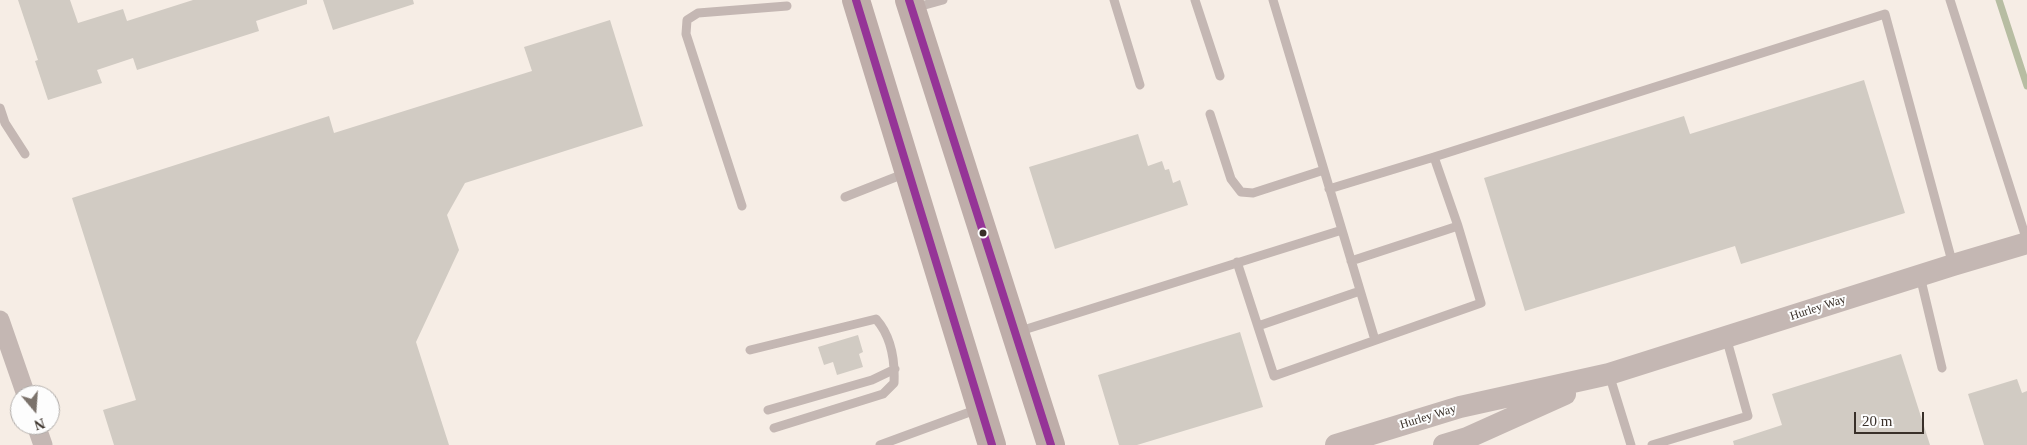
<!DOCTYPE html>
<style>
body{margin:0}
#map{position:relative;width:2027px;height:445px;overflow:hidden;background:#f6ede5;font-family:Georgia,serif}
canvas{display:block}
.north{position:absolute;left:10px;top:385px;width:50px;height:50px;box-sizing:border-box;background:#fdfdfd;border:1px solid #afaba8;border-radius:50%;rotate:162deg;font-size:14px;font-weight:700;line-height:20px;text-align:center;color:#393029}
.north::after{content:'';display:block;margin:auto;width:18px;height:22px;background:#7b726b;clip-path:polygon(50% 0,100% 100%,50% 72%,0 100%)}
.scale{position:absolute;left:1854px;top:412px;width:70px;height:22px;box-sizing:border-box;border:2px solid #393029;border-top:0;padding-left:6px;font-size:15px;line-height:18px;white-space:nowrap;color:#393029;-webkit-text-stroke:4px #fdfdfd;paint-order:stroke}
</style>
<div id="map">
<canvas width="2027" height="445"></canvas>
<div class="north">N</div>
<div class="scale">20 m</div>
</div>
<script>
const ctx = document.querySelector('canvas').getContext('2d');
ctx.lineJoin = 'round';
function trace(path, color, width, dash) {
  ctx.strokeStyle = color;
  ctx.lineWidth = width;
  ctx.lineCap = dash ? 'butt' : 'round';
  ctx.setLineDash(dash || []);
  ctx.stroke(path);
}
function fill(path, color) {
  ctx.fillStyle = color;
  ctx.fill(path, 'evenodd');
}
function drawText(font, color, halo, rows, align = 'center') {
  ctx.font = font + ' Georgia,serif';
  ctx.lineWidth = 4;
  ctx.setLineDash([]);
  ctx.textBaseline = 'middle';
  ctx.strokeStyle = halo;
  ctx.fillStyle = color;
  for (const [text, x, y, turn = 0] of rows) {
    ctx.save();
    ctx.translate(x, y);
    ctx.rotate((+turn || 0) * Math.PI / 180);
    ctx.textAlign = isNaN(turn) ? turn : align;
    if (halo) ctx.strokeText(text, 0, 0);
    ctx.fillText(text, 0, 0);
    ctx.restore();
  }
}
trace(new Path2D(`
 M1999 0 2027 86`), '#b7bda2', 7);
fill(new Path2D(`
 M18 0H70L78 23 123 9 127 21 193 0H307V4L256 21 259 31 137 70 133 58 97 70 102 83 48 100 35 61 38 60Z
 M323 0H413L414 4 333 30Z
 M610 20 643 126 465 183 447 215 459 250 416 342 449 445H114L103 410 136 400 72 198 329 116 334 133 532 71 524 47Z
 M1864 80 1905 213 1741 264 1735 246 1525 311 1484 178 1684 116 1690 134Z
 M1138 134 1148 166 1162 161 1165 170 1169 169 1173 183 1180 180 1188 205 1055 249 1029 167Z
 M1240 332 1263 407 1137 445H1119L1098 375Z
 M858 335 863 352 859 354 863 367 837 375 833 362 824 365 818 347Z
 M1901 354 1930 445H1734L1733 441 1782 425 1772 394Z
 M2017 379 2022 393 2027 391V445H1984L1968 394Z`), '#d1cbc3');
trace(new Path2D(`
 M1114 0 1140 85
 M1195 0 1220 76
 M1273 0 1375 340
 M1950 0 2027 241
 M914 8 943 0
 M0 108 5 123 25 154
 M1210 114 1231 179 1241 192 1253 193 1324 170
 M1434 157 1885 14 1953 265
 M1329 189 1434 157 1458 226
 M845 197 906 173
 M742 206 686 34 687 20 698 13 787 6
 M1237 262 1274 376 1481 303 1458 226 1351 261
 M1920 276 1942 368
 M1258 326 1360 291
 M1017 332 1342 230
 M750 350 876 319C891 336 895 361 894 383L883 394 774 428
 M1609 374 1631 445
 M768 410 872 380 895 369
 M880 445 978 409
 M1652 445 1748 416 1726 337`), '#c4b7b3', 9);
trace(new Path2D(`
 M0 320 26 395
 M36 425 43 445`), '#c4b7b3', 19);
trace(new Path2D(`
 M1336 445 1460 407 1609 374 1953 265 2027 243
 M1444 445 1467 438 1565 394`), '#c4b7b3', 22);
trace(new Path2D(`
 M856 0 992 445
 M909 0 1051 445`), '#beada9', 28);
trace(new Path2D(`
 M856 0 992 445
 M909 0 1051 445`), '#953497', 8);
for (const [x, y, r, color] of [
 [983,233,4.5,"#393029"]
]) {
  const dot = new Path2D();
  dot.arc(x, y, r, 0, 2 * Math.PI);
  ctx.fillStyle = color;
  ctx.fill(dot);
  trace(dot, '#fdfdfd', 2);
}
drawText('12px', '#393029', '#fdfdfd', [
 ["Hurley Way",1818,308,-18],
 ["Hurley Way",1428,417,-17]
]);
</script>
